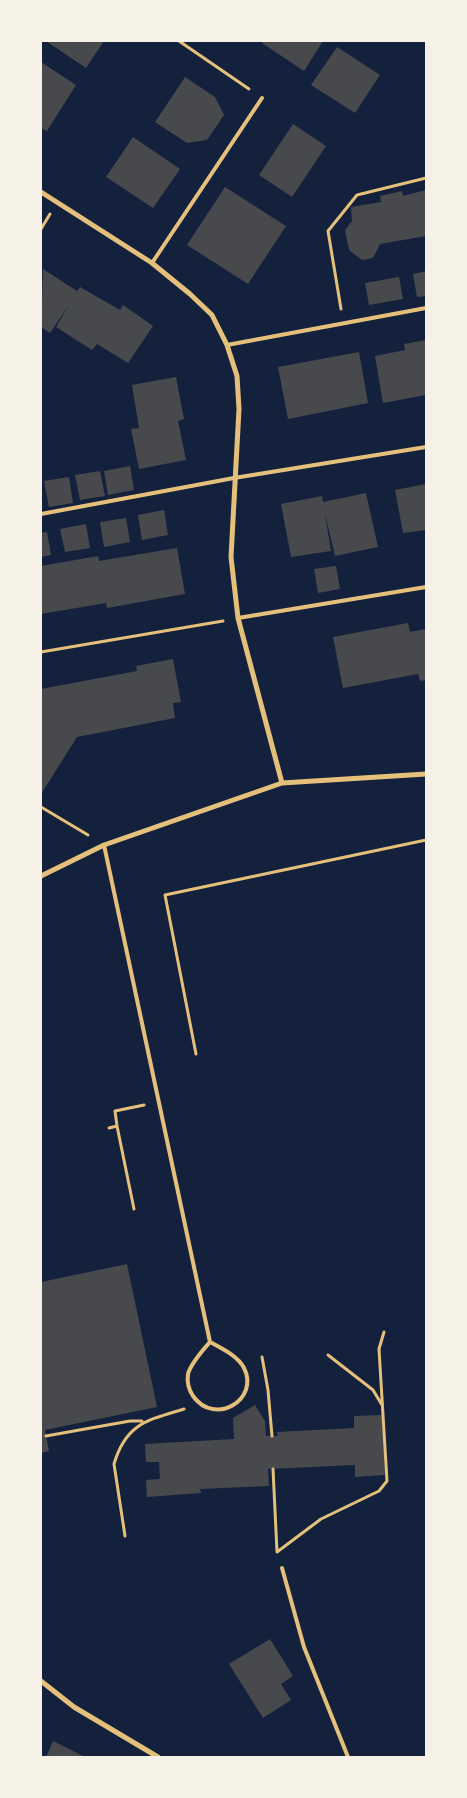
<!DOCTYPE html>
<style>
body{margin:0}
#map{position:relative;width:467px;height:1798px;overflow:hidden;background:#14213d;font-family:"Asap Condensed",sans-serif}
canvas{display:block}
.frame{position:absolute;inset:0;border:42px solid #f6f1e7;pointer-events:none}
</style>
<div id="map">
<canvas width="467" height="1798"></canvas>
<div class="frame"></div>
</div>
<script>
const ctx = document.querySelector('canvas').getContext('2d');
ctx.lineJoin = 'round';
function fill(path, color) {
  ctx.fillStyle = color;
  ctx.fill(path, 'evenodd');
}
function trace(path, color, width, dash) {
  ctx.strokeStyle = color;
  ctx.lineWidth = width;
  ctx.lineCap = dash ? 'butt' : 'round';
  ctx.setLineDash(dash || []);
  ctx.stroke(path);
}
fill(new Path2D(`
 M46 41H104L86 68Z
 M263 41H323L304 71 262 43Z
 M337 47 380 75 355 113 311 85Z
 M41 62 76 85 47 131 41 128Z
 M185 77 215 97 224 115 207 140 187 143 155 122Z
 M293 124 326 146 292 197 259 175Z
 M133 137 180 169 153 208 106 177Z
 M225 187 286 226 248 284 187 245Z
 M426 190V236L380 244 373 258 362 260 349 250 345 230 352 221 351 207 381 202 380 196 402 191 403 196Z
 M43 269 77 291 80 287 120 310 123 305 153 326 128 363 97 344 92 350 56 327 69 305 50 333 41 327Z
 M426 271V296L417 297 413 274Z
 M399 277 403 299 369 305 365 283Z
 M426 340V395L383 403 375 356 405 350 404 344Z
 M359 352 368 403 288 419 278 367Z
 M176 377 184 419 178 421 186 460 139 469 131 429 139 428 132 385Z
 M130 466 134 490 108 495 104 471Z
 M100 471 105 496 80 500 75 475Z
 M69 477 73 503 49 507 44 481Z
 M426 484V530L403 533 395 490Z
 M366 493 378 547 335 556 325 514 331 551 291 557 281 504 322 496 323 502Z
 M164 510 168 535 142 540 138 515Z
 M126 518 130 542 104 547 100 522Z
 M86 524 90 548 65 552 60 529Z
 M47 532 51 555 41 557V533Z
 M177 548 185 594 107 608 106 603 41 614V566L98 556 99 561Z
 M336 566 340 589 318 593 314 569Z
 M408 623 410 632 426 629V680L420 681 418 674 343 688 333 637Z
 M173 659 181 702 173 703 175 718 77 737 41 794V689L137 671 136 666Z
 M127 1264 157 1407 45 1430 49 1451 41 1453V1282Z
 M255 1405 265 1421 266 1436H278L277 1432 354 1428V1416L382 1415 385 1475 355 1477V1465L268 1469 269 1486 200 1489 201 1493 147 1497 146 1480 160 1479 159 1462H146L145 1444 234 1439 233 1418Z
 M270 1639 293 1676 281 1684 291 1700 263 1718 229 1664Z
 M53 1741 81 1755 86 1757H46Z`), '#48494c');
trace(new Path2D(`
 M179 41 249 89
 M41 229 50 214
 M341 309 328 231 357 195 426 178
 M41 652 223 621
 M41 807 88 835
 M196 1054 165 895 426 840
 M117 1126 134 1209
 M109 1128 117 1126 115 1111 144 1105
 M328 1355 373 1390 382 1405
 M262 1357 268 1390 272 1436
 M46 1436 130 1421H142
 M273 1469 277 1552 321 1519 379 1491 387 1481 379 1349 384 1332
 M125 1536 114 1464C126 1423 148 1420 184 1409`), '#e5c07b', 3);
trace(new Path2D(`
 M152 263 262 98
 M227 345 426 308
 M41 514 234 478 426 447
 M238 618 426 587
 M104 845 210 1342C221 1348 238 1356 244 1368 260 1399 215 1427 193 1396 189 1390 187 1381 188 1374 191 1363 203 1350 210 1342
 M282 1568 304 1647 348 1757`), '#e5c07b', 4);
trace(new Path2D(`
 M41 192 152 263 190 294 212 315 227 345 237 376 239 409 231 557 238 618 282 783
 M41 876 104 845 282 783 426 774
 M41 1681 74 1707 158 1757`), '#e5c07b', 5);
</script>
